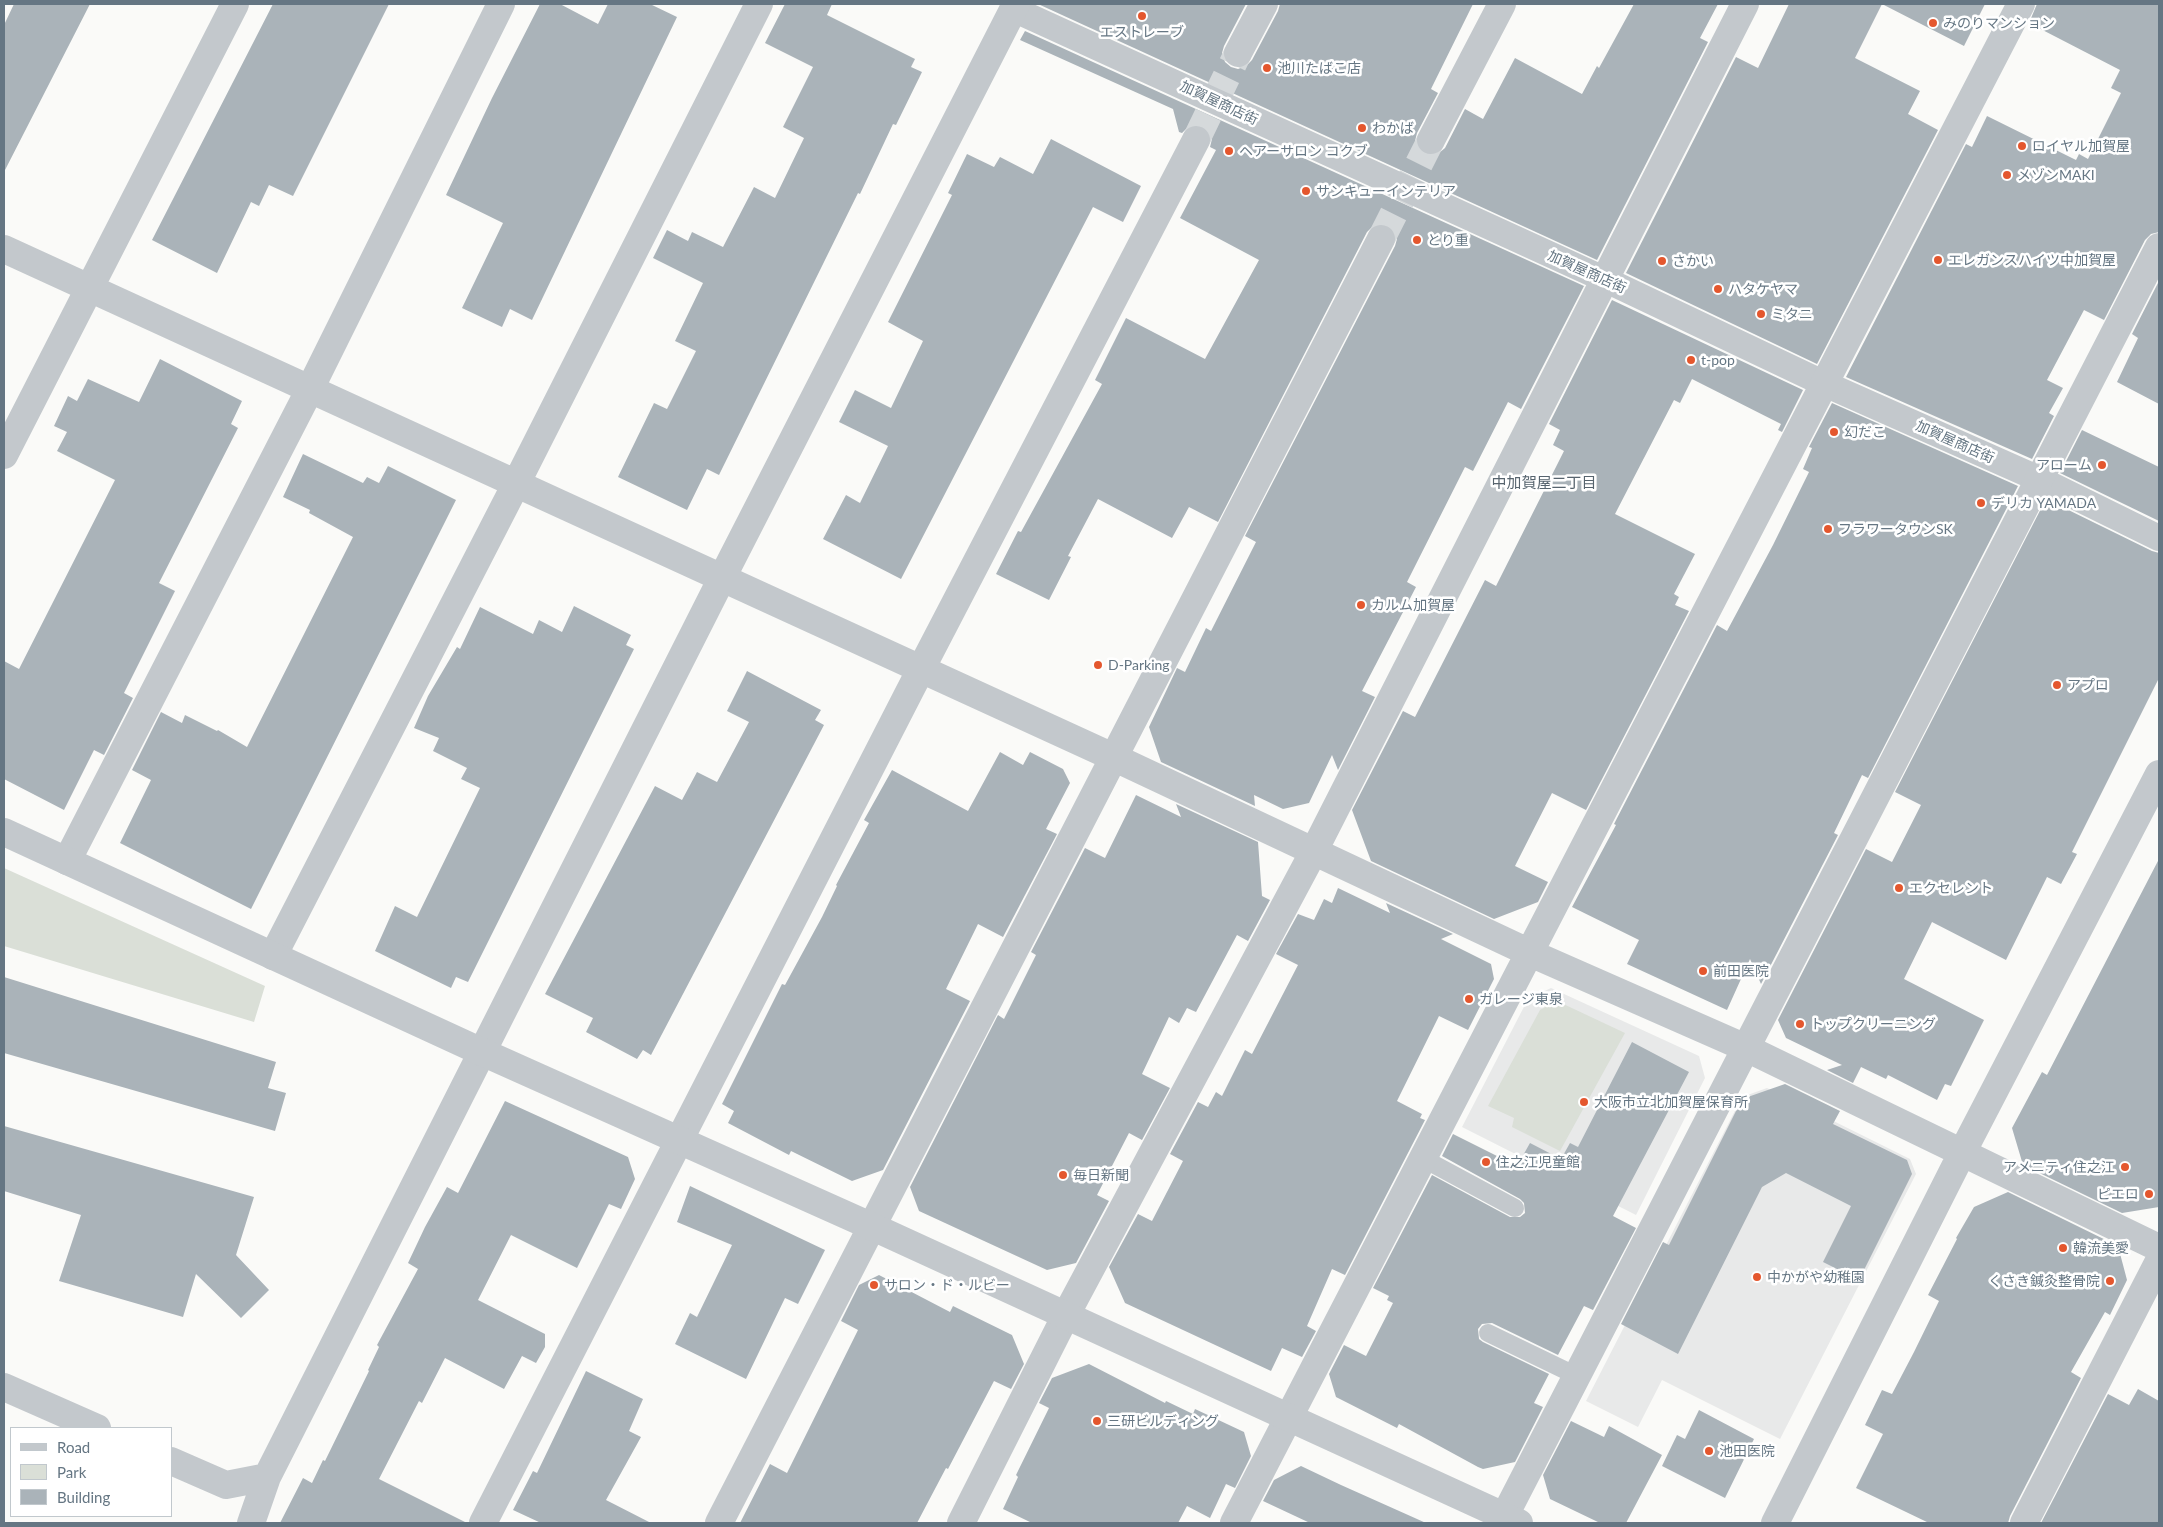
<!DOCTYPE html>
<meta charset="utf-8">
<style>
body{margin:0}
#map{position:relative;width:2163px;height:1527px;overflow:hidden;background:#fafaf8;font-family:Lato,sans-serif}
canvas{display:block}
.frame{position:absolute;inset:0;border:5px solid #657683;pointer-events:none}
.legend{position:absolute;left:10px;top:1427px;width:162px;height:90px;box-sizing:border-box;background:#fff;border:1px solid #c1c8cd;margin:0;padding:6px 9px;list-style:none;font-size:15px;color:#657683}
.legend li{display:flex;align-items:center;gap:10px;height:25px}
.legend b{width:25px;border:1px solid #c1c8cd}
</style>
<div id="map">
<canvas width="2163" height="1527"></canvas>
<div class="frame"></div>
<ul class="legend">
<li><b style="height:6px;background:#c3c8cc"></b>Road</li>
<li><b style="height:14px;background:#dadfd7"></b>Park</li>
<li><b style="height:14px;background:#aab3b9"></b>Building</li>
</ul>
</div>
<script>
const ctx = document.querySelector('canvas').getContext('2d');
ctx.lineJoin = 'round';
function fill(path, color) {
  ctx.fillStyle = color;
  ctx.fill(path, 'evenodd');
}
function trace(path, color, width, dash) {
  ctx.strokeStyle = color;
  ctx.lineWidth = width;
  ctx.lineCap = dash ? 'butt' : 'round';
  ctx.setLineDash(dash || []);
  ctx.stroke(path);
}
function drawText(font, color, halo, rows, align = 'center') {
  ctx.font = font + ' Lato,"Noto Sans JP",sans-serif';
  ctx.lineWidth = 5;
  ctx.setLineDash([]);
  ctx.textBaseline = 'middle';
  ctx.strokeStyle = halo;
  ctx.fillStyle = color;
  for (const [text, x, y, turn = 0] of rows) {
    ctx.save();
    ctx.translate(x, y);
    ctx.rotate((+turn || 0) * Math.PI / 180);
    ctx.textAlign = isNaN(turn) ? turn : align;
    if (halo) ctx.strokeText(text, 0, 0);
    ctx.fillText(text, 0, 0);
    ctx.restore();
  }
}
fill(new Path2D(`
 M1551 988 1699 1056 1705 1078 1636 1215 1462 1127 1528 999Z
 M1767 1088 1910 1159 1916 1174 1780 1439 1662 1380 1638 1427 1586 1401 1742 1097Z`), '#e8e9e9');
fill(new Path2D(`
 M4 868 265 986 254 1022 4 946Z
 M1557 1001 1625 1033 1560 1151 1512 1127 1514 1118 1488 1106 1540 1010Z`), '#dadfd7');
fill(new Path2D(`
 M14 4H90L4 172V25Z
 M273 4H389L293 196 269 185 259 206 251 202 217 273 152 240Z
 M540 4H560L598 24 608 4H650L677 17 532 320 510 309 502 327 462 308 503 223 446 195 492 98Z
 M785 4H832L827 15 915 59 911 67 922 72 896 125 893 124 860 194 858 193 719 475 707 469 687 510 618 477 654 403 667 409 696 351 675 341 703 283 653 258 667 230 688 241 692 232 723 247 754 187 775 198 804 138 783 127 813 67 765 43Z
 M1038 4H1246L1224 46 1222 53 1225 62 1231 67 1238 69 1246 66 1252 60 1278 11 1280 4H1473L1431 89 1438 93 1417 133 1415 141 1418 148 1423 154 1431 156 1439 153 1445 148 1465 109 1483 119 1515 58 1582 94 1597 66 1599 68 1634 4H1718L1700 38 1708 42 1597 260Z
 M1789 4H1985L1964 46 1882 4 1855 58 1920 91 1908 114 1938 130 1817 364 1626 273 1736 57 1758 68Z
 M2037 4H2159V232L2151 234 2145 240 2104 320 2084 310 2047 380 2063 388 2049 413 2054 416 2032 459 1846 377 1966 144 1972 147 1987 116 2076 160 2079 154 2088 159 2121 93 2111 88 2120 70 2029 23Z
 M1025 31 1584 286 1521 409 1508 402 1473 471 1465 467 1407 582 1416 587 1362 691 1375 697 1338 770 1332 755 1309 803 1283 809 1254 795 1255 806 1161 762 1149 727 1177 668 1185 672 1206 628 1211 631 1256 542 1245 536 1395 246 1397 239 1394 231 1389 225 1381 223 1373 226 1367 232 1218 522 1189 507 1172 538 1098 499 1068 556 1071 557 1049 600 996 574 1018 531 1021 532 1102 384 1095 380 1126 318 1205 359 1259 260 1180 218 1216 150 1210 147 1212 139 1209 131 1204 126 1196 124 1188 127 1182 133 1179 132 1173 109 1020 40Z
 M1051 139 1141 186 1123 222 1093 207 901 579 823 539 846 495 860 503 888 446 839 422 855 390 891 408 923 341 888 322 952 195 948 193 967 154 994 167 1000 157 1033 174Z
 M2159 281V404L2117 382 2138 338 2132 334Z
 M1612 300 1803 390 1782 432 1778 430 1781 424 1692 379 1680 403 1674 400 1615 514 1695 554 1674 594 1679 597 1675 605 1689 611 1586 810 1552 793 1515 866 1548 882 1538 902 1494 919 1371 861 1352 810 1403 711 1415 717 1485 580 1496 586 1564 451 1553 445 1560 430 1549 424Z
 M160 359 242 401 231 424 238 428 159 583 175 591 124 693 133 698 104 755 94 750 64 810 4 779V661L19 669 115 480 57 451 67 432 54 426 68 396 77 401 88 379 139 402Z
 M1832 403 2018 486 1868 778 1862 775 1834 833 1838 835 1761 984 1750 959 1727 1010 1627 964 1639 940 1572 907 1616 825 1614 824 1717 625 1727 631 1773 545 1809 472 1803 469 1812 448 1809 447Z
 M2082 430 2159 467V521L2060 473Z
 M303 454 363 483 367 477 379 483 388 466 456 500 251 909 120 843 151 780 132 770 161 712 182 723 185 715 217 731 218 730 247 747 353 537 309 513 310 510 283 497Z
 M2046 499 2152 551 2159 553V678L2072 852 2077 854 2061 884 2047 877 2006 960 1932 922 1904 979 1984 1020 1951 1086 1945 1084 1937 1100 1888 1075 1886 1079 1861 1067 1853 1083 1827 1070 1842 1065 1786 1038 1778 1020 1866 849 1892 862 1921 805 1895 792Z
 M574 606 631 635 626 645 634 649 468 982 456 977 451 988 375 951 395 906 417 917 480 788 461 779 467 768 433 751 439 738 414 728 428 696 457 647 460 649 480 607 533 634 539 620 562 632Z
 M747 671 821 710 815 720 824 725 651 1055 643 1050 637 1059 586 1032 593 1018 545 994 655 786 682 800 697 772 717 782 749 722 727 711Z
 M1000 752 1023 765 1030 752 1063 769 1070 783 1046 829 1057 834 1003 937 978 924 946 989 970 1001 883 1170 852 1181 791 1151 789 1155 728 1123 734 1111 722 1104 782 984 785 985 822 917 837 886 836 885 869 823 864 820 892 770 968 811Z
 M1136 795 1181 817 1176 804 1258 842 1262 896 1270 900 1248 941 1237 935 1196 1012 1187 1008 1179 1023 1169 1017 1142 1074 1170 1088 1142 1140 1129 1133 1097 1195 1109 1201 1076 1263 1047 1270 919 1211 910 1187 998 1015 1004 1019 1036 955 1031 952 1085 848 1105 858Z
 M2159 859V1207L2122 1213 2023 1165 2012 1128 2042 1072 2047 1075Z
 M1338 888 1390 913 1386 903 1453 934 1441 939 1491 964 1494 979 1468 1030 1439 1016 1397 1101 1422 1114 1420 1118 1425 1120 1345 1275 1332 1269 1307 1326 1316 1331 1302 1357 1282 1348 1271 1371 1125 1303 1109 1267 1138 1214 1152 1221 1183 1161 1170 1154 1198 1102 1208 1107 1216 1092 1222 1096 1245 1050 1252 1054 1298 965 1276 954 1298 914 1314 920 1324 899 1332 903Z
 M4 977 276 1062 268 1088 286 1093 275 1131 4 1053Z
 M1632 1042 1689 1072 1613 1216 1636 1228 1593 1310 1584 1306 1558 1355 1492 1323 1482 1324 1478 1329 1479 1339 1483 1342 1549 1374 1534 1403 1543 1407 1515 1462 1483 1469 1478 1467 1399 1424 1397 1428 1336 1397 1329 1374 1344 1345 1366 1356 1393 1303 1387 1300 1389 1296 1373 1288 1432 1175 1510 1217H1520L1525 1213 1524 1203 1520 1199 1442 1156 1453 1134 1517 1166 1530 1143 1561 1159 1570 1143 1578 1147Z
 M1785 1084 1840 1111 1833 1124 1907 1160 1912 1174 1859 1280 1823 1262 1851 1206 1786 1173 1762 1187 1678 1354 1621 1324 1663 1242 1669 1245 1742 1099Z
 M505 1101 628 1157 635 1179 621 1209 609 1204 577 1268 511 1235 478 1300 545 1334V1347L536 1363 522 1356 504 1389 445 1358 422 1403 419 1401 379 1479 467 1523H280L303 1478 312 1483 323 1460 325 1461 369 1371 368 1370 379 1347 377 1345 418 1269 408 1263 425 1227 447 1187 458 1193Z
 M4 1126 254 1197 236 1255 269 1290 241 1318 196 1274 183 1317 59 1281 81 1215 4 1191Z
 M690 1186 825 1250 798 1304 785 1298 746 1379 675 1344 690 1313 697 1317 732 1245 677 1222Z
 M2008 1192 2118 1246 2127 1280 2110 1315 2105 1312 2071 1372 2081 1378 2010 1516 2008 1523H1929L1856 1488 1883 1434 1865 1425 1882 1390 1892 1394 1914 1352 1939 1301 1928 1295 1957 1239 1956 1238 1974 1207Z
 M879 1275 950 1312 953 1306 1012 1335 1024 1364 1011 1389 994 1381 948 1469 946 1468 917 1523H740L770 1464 787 1473 858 1330 841 1321 859 1285Z
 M1089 1364 1165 1403 1166 1401 1193 1414 1195 1409 1244 1432 1251 1456 1235 1488 1226 1484 1210 1518 1187 1506 1178 1523H1032L1003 1509 1018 1477 1016 1475 1049 1408 1039 1403 1052 1378Z
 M586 1371 643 1399 629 1431 641 1437 606 1500 651 1523H541L513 1510 533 1471 537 1473Z
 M2138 1389 2159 1401V1523H2041L2108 1394 2129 1405Z
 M1699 1410 1754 1439 1725 1498 1662 1466 1677 1435 1685 1439Z
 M1571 1421 1604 1437 1609 1426 1662 1455 1626 1523H1600L1550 1499 1543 1475Z
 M1301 1466 1341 1485 1426 1523H1310L1263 1501 1274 1480Z`), '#aab3b9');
trace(new Path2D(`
 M1196 140 1238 53
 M1381 239 1431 140`), '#d5d9db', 28, [28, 14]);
trace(new Path2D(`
 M1424 1159 1515 1208
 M1488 1333 1577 1376`), '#c3c8cc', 18);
trace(new Path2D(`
 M1013 9 1606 280 1825 384 2039 479 2159 538`), '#c3c8cc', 26);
trace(new Path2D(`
 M1238 53 1264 4
 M1431 140 1502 4
 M4 249 1113 757 1530 953 1746 1048 2159 1248
 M4 455 235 4
 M67 861 310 389 501 4
 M273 956 516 484 759 4
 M4 1387 97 1428
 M171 1461 226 1485 267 1477
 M251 1523 267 1477 722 578 1016 4
 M483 1523 921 669 1196 140
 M719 1523 1381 239
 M961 1523 1066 1315 1314 851 1745 4
 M1234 1523 2021 4
 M1501 1523 2159 247
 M1775 1523 1962 1153 2159 774
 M2024 1523 2159 1261`), '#c3c8cc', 28);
trace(new Path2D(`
 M4 832 482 1052 873 1227 1519 1523`), '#c3c8cc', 28);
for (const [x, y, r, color] of [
 [1142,16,5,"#e4572e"],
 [1933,23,5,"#e4572e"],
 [1267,68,5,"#e4572e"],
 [1362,128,5,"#e4572e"],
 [2022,146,5,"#e4572e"],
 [1229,151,5,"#e4572e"],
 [2007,175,5,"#e4572e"],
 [1306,191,5,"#e4572e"],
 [1417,240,5,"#e4572e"],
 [1938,260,5,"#e4572e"],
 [1662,261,5,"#e4572e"],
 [1718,289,5,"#e4572e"],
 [1761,314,5,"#e4572e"],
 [1691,360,5,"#e4572e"],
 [1834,432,5,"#e4572e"],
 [2102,465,5,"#e4572e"],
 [1981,503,5,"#e4572e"],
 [1828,529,5,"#e4572e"],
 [1361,605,5,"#e4572e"],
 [1098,665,5,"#e4572e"],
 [2057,685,5,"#e4572e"],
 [1899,888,5,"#e4572e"],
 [1703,971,5,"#e4572e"],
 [1469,999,5,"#e4572e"],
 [1800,1024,5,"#e4572e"],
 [1584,1102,5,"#e4572e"],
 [1486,1162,5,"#e4572e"],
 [2125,1167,5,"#e4572e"],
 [1063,1175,5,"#e4572e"],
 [2149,1194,5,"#e4572e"],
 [2063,1248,5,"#e4572e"],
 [1757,1277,5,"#e4572e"],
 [2110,1281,5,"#e4572e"],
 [874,1285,5,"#e4572e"],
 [1097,1421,5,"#e4572e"],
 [1709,1451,5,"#e4572e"]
]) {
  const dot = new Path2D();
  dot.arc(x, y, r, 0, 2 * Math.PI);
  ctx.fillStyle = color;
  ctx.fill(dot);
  trace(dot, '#fff', 2);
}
drawText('14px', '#657683', '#fff', [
 ["みのりマンション",1943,23],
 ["エストレーブ",1142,32,"center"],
 ["池川たばこ店",1277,68],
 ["わかば",1372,128],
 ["ロイヤル加賀屋",2032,146],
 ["ヘアーサロン コクブ",1239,151],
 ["メゾンMAKI",2017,175],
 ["サンキューインテリア",1316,191],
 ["とり重",1427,240],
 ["エレガンスハイツ中加賀屋",1948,260],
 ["さかい",1672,261],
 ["ハタケヤマ",1728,289],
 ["ミタニ",1771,314],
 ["t-pop",1701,360],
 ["幻だこ",1844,432],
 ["アローム",2092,465,"right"],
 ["デリカ YAMADA",1991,503],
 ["フラワータウンSK",1838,529],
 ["カルム加賀屋",1371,605],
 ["D-Parking",1108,665],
 ["アプロ",2067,685],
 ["エクセレント",1909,888],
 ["前田医院",1713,971],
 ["ガレージ東泉",1479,999],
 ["トップクリーニング",1810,1024],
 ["大阪市立北加賀屋保育所",1594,1102],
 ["住之江児童館",1496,1162],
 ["アメニティ住之江",2115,1167,"right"],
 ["毎日新聞",1073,1175],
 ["ピエロ",2139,1194,"right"],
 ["韓流美愛",2073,1248],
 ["中かがや幼稚園",1767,1277],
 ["くさき鍼灸整骨院",2100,1281,"right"],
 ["サロン・ド・ルビー",884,1285],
 ["三研ビルディング",1107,1421],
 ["池田医院",1719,1451]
], 'left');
drawText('14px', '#657683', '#fff', [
 ["加賀屋商店街",1219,103,25],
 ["加賀屋商店街",1587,272,24],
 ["加賀屋商店街",1955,442,24]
]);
drawText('15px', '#57646e', '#fff', [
 ["中加賀屋二丁目",1544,483]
]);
</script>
